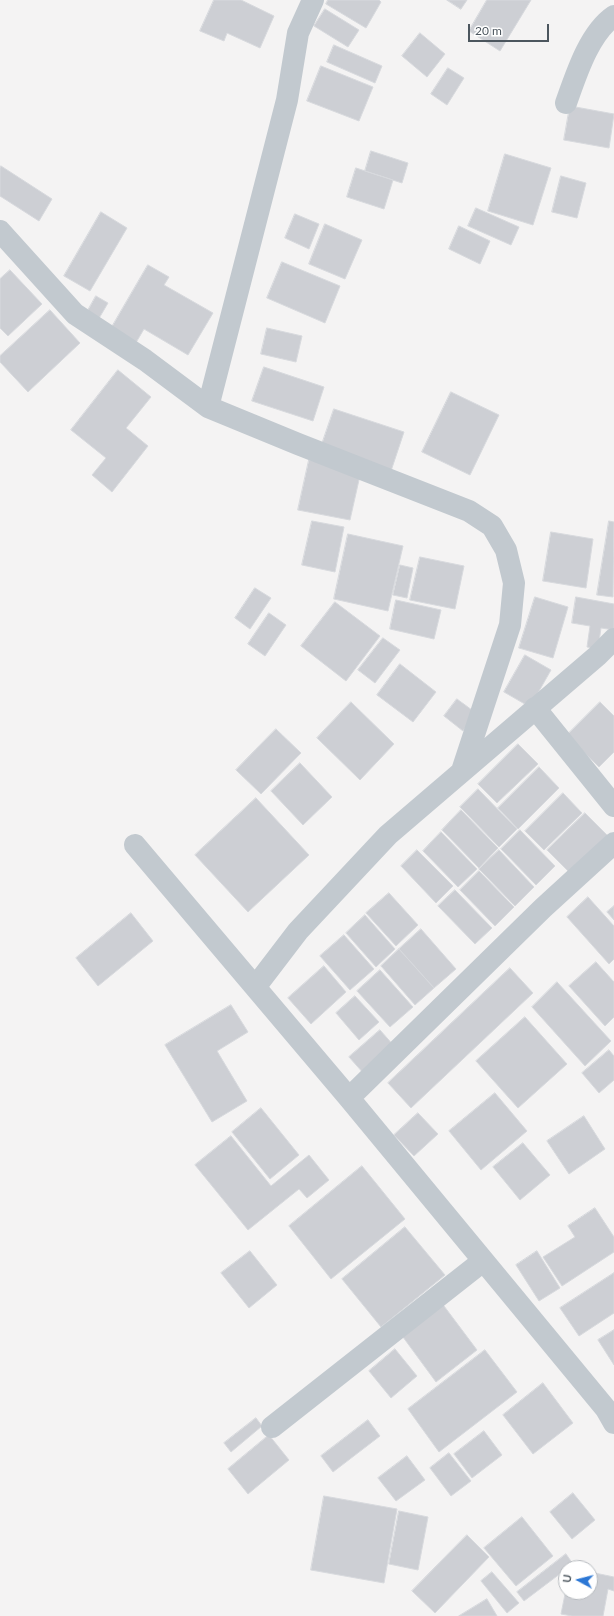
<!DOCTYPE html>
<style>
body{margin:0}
#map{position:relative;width:614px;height:1616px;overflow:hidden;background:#f4f3f3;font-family:Lato,sans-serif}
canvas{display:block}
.north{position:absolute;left:558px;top:1560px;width:40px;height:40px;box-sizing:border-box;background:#fff;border:1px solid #b7bbbf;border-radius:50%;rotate:277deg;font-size:11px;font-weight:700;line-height:16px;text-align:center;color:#4c565e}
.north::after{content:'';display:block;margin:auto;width:14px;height:18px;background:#2c77d5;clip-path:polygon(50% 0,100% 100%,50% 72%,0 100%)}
.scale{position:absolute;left:468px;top:24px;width:81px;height:18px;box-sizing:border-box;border:2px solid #4c565e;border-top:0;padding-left:5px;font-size:12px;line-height:14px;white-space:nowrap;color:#4c565e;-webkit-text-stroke:3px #fff;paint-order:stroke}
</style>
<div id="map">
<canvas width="614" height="1616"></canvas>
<div class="north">U</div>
<div class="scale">20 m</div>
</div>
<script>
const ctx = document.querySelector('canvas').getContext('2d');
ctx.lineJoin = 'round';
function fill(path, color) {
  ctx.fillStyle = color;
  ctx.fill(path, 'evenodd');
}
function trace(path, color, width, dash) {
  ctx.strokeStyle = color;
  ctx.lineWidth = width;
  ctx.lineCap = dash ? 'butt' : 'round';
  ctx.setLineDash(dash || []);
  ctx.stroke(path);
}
const building = new Path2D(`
 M214 0H241L274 16 260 48 227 33 224 41 200 31Z
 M328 0H379L381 2 366 28 326 4Z
 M447 0H467L461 9Z
 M487 0H531L500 51 469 31Z
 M325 9 359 30 348 47 314 26Z
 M420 33 445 54 427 77 402 56Z
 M334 45 382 66 375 83 327 62Z
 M321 66 373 87 359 121 307 101Z
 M448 68 464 78 447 105 431 94Z
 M570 106 614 114 609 148 564 140Z
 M371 151 408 163 402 183 365 171Z
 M505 154 551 168 533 225 488 211Z
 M1 166 52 199 39 221 0 196V168Z
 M356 168 393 180 384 209 347 197Z
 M561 176 586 183 577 218 552 212Z
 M476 208 519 227 511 245 468 226Z
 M101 212 127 228 90 291 64 276Z
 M295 214 319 224 309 249 285 238Z
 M325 224 362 240 345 279 309 264Z
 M459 226 490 241 480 264 449 249Z
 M282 262 340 286 325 323 267 298Z
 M148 265 169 277 164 285 213 313 188 355 144 329 134 346 109 332Z
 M10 270 42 304 8 336 0 328V279Z
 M96 296 108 303 98 320 86 314Z
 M50 310 80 343 28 392 0 362V356Z
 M267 328 302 336 296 362 261 354Z
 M264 367 324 387 313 421 252 401Z
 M118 370 151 397 126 428 148 446 112 492 92 475 106 458 71 430Z
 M451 392 499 415 470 475 422 452Z
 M334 409 404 432 391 471 321 447Z
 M309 460 361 471 350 520 298 510Z
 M312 521 344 527 335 572 302 565Z
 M609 521 614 522 613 597 597 595Z
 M551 532 593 539 586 588 543 581Z
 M348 534 403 546 388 611 334 599Z
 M420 557 464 566 455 609 410 600Z
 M400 565 413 568 407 598 393 595Z
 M255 588 271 598 250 629 235 618Z
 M535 597 568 607 553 658 519 648Z
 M576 597 614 604V630L601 628 598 649 587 647 590 626 572 623Z
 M396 600 441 610 434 639 390 629Z
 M335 602 380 636 346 681 301 646Z
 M269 613 286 625 265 656 248 644Z
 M383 638 400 650 375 683 358 670Z
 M525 655 551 670 530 707 504 692Z
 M400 664 436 692 413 722 377 695Z
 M457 699 476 713 463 731 444 716Z
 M351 702 394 744 360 780 317 738Z
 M600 702 614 716V752L599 767 567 735Z
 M276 729 301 753 261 794 236 770Z
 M518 744 538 764 497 803 478 784Z
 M300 763 332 797 303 825 271 791Z
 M539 767 559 788 518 829 498 808Z
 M478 789 517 829 499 847 460 807Z
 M563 793 582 813 544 850 525 831Z
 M256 798 309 855 248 912 195 855Z
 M461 810 498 848 479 868 442 830Z
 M585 813 609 837 571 874 547 850Z
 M520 830 555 866 536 885 501 849Z
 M441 832 477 869 458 887 423 851Z
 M417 850 453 886 436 903 401 866Z
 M499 850 534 887 515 906 479 869Z
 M479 871 514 907 495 926 460 890Z
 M455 890 492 928 475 944 438 906Z
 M389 893 418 925 396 946 366 913Z
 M588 897 614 926V959L609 964 567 917Z
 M614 906V920L607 912Z
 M131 913 153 941 98 986 76 958Z
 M365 915 395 949 376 967 346 933Z
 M421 929 456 969 434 988 399 949Z
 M344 935 374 969 350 990 320 956Z
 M399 949 434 988 415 1005 381 966Z
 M596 962 614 982V1017L605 1026 569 986Z
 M324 966 346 992 311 1024 288 998Z
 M510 968 533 993 411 1108 388 1083Z
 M380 970 413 1007 390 1027 357 991Z
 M557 982 611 1041 585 1066 532 1007Z
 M355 996 379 1022 359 1040 336 1013Z
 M231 1005 248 1032 217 1051 247 1101 212 1122 165 1045Z
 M525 1017 567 1064 518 1108 476 1061Z
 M380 1030 395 1047 365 1075 349 1057Z
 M609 1050 614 1056V1080L599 1093 582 1073Z
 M495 1093 527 1131 481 1170 449 1131Z
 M261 1108 299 1155 270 1179 232 1132Z
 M418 1113 438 1134 414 1156 394 1135Z
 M584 1116 605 1149 569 1174 547 1141Z
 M231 1136 271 1186 309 1155 329 1180 307 1198 299 1189 248 1230 195 1165Z
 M523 1143 550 1175 520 1200 493 1167Z
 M362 1166 405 1219 331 1279 289 1226Z
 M595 1208 614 1237V1252L562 1286 543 1257 575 1237 568 1226Z
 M405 1227 445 1275 381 1327 342 1279Z
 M250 1251 277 1285 249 1308 221 1273Z
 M537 1251 560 1288 539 1301 516 1265Z
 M614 1273V1313L579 1336 560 1308Z
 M441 1302 477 1350 436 1382 400 1333Z
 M614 1330V1365L598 1340Z
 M395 1349 417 1376 391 1398 369 1371Z
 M485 1350 517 1392 439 1452 408 1409Z
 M543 1383 573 1423 533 1454 503 1415Z
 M256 1418 262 1426 231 1452 224 1443Z
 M368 1420 380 1436 333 1472 321 1456Z
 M484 1431 502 1455 472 1478 454 1454Z
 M269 1435 289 1460 248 1494 228 1469Z
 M449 1453 471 1481 451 1496 430 1468Z
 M407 1456 425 1480 396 1501 378 1478Z
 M573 1493 595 1520 572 1539 550 1512Z
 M324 1496 397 1509 384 1583 311 1570Z
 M399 1511 428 1517 418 1570 389 1564Z
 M522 1517 553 1556 516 1586 484 1548Z
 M467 1535 489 1557 435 1613 412 1591Z
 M566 1554 573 1564 524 1601 517 1592Z
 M492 1572 519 1603 507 1613 481 1581Z
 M590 1572 614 1577V1591L608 1589 603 1616H572L561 1614 566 1589V1592H590Z
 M487 1599 497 1616H459Z`);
fill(building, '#cdcfd4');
trace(building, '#d7d9dd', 1);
trace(new Path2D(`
 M566 103C576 75 589 33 614 16
 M0 231 75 314 145 360 208 407 298 444 469 511 492 526 506 550 514 583 510 625 462 771
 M208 407 287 100 298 33 313 0
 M535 708 614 806
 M135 845 349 1098 606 1409 614 1423
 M256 986 298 931 388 835 597 656 614 639
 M349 1098 543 908 614 843
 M272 1427 483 1261`), '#c2c9cf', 22);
</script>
